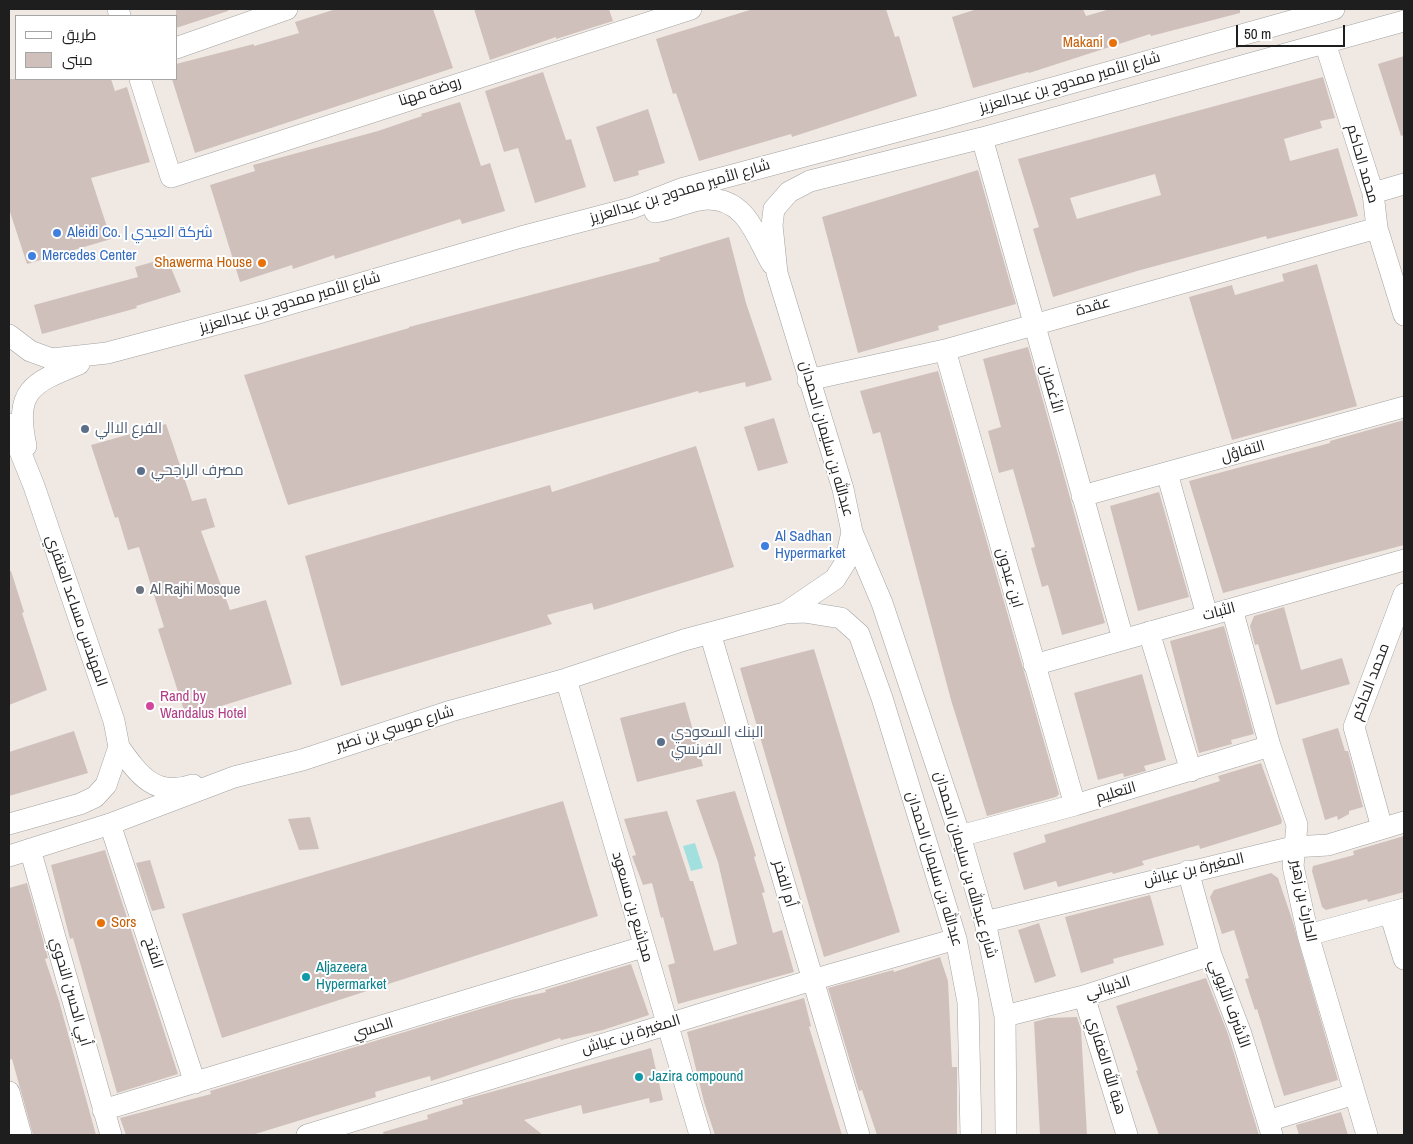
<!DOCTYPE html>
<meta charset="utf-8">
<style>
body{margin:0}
#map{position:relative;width:1413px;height:1144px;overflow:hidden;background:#f0e9e3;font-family:"Archivo Narrow",Cairo,sans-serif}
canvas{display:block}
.frame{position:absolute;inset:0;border:10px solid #1e1e1e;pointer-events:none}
.legend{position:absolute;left:15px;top:15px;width:162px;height:65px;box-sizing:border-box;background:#fff;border:1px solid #a5a5a5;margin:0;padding:6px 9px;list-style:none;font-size:15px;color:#1e1e1e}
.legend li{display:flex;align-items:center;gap:10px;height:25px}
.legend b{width:25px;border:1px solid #a5a5a5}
.scale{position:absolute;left:1236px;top:25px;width:109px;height:22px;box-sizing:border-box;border:2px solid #1e1e1e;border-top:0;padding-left:6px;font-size:15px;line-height:18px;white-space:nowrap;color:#1e1e1e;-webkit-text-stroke:4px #fff;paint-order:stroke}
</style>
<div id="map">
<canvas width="1413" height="1144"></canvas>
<div class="frame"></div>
<ul class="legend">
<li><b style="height:6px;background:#fff"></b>طريق</li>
<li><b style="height:14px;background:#d0c0bc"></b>مبنى</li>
</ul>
<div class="scale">50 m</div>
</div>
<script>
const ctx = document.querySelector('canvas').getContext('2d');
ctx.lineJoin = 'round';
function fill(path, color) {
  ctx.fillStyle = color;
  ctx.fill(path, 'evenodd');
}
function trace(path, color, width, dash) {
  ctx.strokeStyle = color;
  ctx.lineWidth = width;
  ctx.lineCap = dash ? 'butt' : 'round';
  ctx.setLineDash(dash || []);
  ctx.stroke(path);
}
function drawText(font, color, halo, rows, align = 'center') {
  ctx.font = font + ' "Archivo Narrow",Cairo,sans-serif';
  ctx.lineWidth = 4;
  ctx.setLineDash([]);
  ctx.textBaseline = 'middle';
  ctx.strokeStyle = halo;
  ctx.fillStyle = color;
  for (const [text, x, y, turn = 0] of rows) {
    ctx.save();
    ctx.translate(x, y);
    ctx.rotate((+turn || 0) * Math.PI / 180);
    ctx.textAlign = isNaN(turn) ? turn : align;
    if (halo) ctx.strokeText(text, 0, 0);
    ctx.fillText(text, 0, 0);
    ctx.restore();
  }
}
fill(new Path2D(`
 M695 843 703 868 691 871 683 846Z`), '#a1e0df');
fill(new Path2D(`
 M176 9H228V11L176 28Z
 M336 9H433L453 68 195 153 172 79H176V64L254 44V46L299 33 295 22Z
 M474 9H609L613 21 556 39V37L490 60Z
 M753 9H886L895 37 899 36 917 96 792 137 791 134 699 161 676 93 673 94 656 39Z
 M977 9H1083L1086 16 1110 9H1240V13L1151 36 1150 34 1029 73 1028 72 973 88 952 17Z
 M1404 56V135L1401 136 1378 64Z
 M543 72 566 140 571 139 586 187 535 203 518 148 504 152 485 91Z
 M1323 77 1335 118 1320 121 1322 128 1284 139 1290 161 1338 148 1358 216 1267 239 1266 236 1137 271 1053 297 1033 229 1039 227 1018 159ZM1155 174 1161 195 1077 219 1070 198Z
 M9 79H111L115 91 127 87 150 162 91 178 111 239 27 264 9 209Z
 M460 102 481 166 490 163 505 211 462 224 460 219 335 259 334 255 293 269 292 265 240 282 210 185 255 171 253 165 378 131 422 116 421 114Z
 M648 109 665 163 638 171 639 175 614 182 596 127Z
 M978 170 1016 304 938 326 939 330 858 353 822 217Z
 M729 237 746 303 772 380 746 387 745 382 699 393 698 391 288 505 244 375 409 328V327L660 261 659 258Z
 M167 258 181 292 136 306 137 308 42 334 34 305 138 277 135 267Z
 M1317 264 1357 406 1232 440 1189 297 1232 285 1235 295 1284 281 1282 274Z
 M1028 347 1105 623 1062 635 1048 585 1042 587 1031 548 1035 547 1013 469 999 473 988 431 1001 427 983 359Z
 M938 371 1059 794 1056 797 987 816 951 700 880 432 873 434 860 391Z
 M774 418 788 463 758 471 744 427Z
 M1404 420V545L1223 593 1189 481 1330 443V441Z
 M166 424 192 501 206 498 215 527 201 531 230 610 266 600 292 684 186 717 158 629 164 627 139 547 128 550 118 517 115 518 91 445Z
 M696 446 734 567 594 610 592 603 547 615 552 624 341 686 305 556 550 485 552 492Z
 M1159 492 1189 597 1138 611 1110 506Z
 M9 571H11L24 612 22 613 47 690 9 705Z
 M1284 607 1301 670 1342 658 1350 684 1276 705 1258 644 1255 645 1250 626 1254 616Z
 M1224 626 1254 734 1231 740 1232 744 1199 753 1170 641Z
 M814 649 900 932 824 957 740 668Z
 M1142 674 1166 760 1144 766 1146 771 1124 777 1123 773 1098 780 1074 693Z
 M685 702 703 766 637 782 620 718Z
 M1338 728 1345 751H1348L1363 807 1349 811V814L1338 820 1337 816 1325 820 1302 739Z
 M74 731 88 773 9 796V752Z
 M1261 763 1282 821 1281 824 1200 849 1199 845 1142 861 1144 865 1113 874 1112 872 1058 887 1056 881 1024 890 1013 853 1046 842 1044 835 1179 794 1220 781 1218 776Z
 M735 791 756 856 754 857 765 892 762 893 773 933 782 930 794 972 678 1004 668 965 675 963 663 917 661 918 652 883 643 885 632 856 636 855 624 819 667 811 690 881H693L714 951 737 944 718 862 696 800Z
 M563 801 598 916 222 1038 182 914Z
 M310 817 319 849 299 850 288 819Z
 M1404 836V892L1368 902 1367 899 1326 910 1322 907 1312 871 1313 866 1354 855 1353 851Z
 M105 850 178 1074 117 1093 73 938 70 939 51 865Z
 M150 860 165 908 152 911 136 863Z
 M1271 873 1278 878 1292 919 1338 1080 1284 1096 1257 1009 1255 1010 1245 979 1249 978 1234 930 1222 934 1210 897 1214 890Z
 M27 883 48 958 45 959 59 1001 96 1135H33L12 1059 9 1060V888Z
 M1150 895 1164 945 1113 959 1114 963 1081 973 1065 917Z
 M1039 923 1056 976 1035 983 1018 930Z
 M940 957 948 981 952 1067H957V1135H877L862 1090 859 1091 828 988 893 970 894 972Z
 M631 964 649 1015 603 1030 561 1040 560 1038 431 1081 430 1076 375 1092 376 1097 252 1135H126L120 1118 211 1094 210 1091 510 1000 546 992 545 990Z
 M1206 978 1228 1034 1259 1135H1159L1136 1071 1138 1070 1116 1006Z
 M804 998 811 1026 809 1027 842 1135H715L704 1102 687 1032Z
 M1077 1017 1081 1029 1087 1135H1040L1034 1022 1048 1018Z
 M651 1048 663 1100 650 1103 649 1098 583 1114 581 1105 524 1120 543 1135H384L383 1132 428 1119 427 1115 463 1104 462 1100Z
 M1341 1112 1348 1135H1299L1296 1125Z`), '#d0c0bc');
const minor = new Path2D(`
 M118 9 120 16
 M1325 43 1373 193 1377 228 1404 315
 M176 48 287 9
 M140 79 171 177 691 9
 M982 138 1123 639
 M1373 193 1404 184
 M655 212C673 210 690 199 708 199 747 199 756 237 772 264
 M9 335 30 351 52 359 107 353 262 312 521 237 632 208 681 189 939 120 1334 9
 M945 350 1075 805
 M808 380 945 350 1377 228
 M9 424 34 486 114 721 119 747 106 785 95 797 80 804 9 824
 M26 446C14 390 32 383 79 364
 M1167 473 1207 615
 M1082 496 1404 407
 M1232 609 1270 746 1297 825 1293 866 1308 935 1367 1135
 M785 613 835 579 845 563 852 532
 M1149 632 1191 771
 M710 633 859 1135
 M1034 665 1404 560
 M566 679 700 1135
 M119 747C139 775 155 798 193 785
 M110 824 195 1083
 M1382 828 1354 727 1404 594
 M960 836 1075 805 1270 746
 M30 849 111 1135
 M9 856 110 824 234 777 302 760 451 711 566 679 684 640 785 613 804 612 841 618 859 634 882 698 956 939 968 1002 971 1135
 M1188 871 1211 955 1241 1034 1272 1135
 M1390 913 1404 959
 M985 922 1293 847 1328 845 1404 822
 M1308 935 1404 909
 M1084 996 1127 1135
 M1005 1016 1084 996 1211 955
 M9 1092 21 1135
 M103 1110 643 947
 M1268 1121 1354 1094
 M307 1135 812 980 956 939
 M1006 1135 1005 1016 985 922 960 836 882 603 852 532 843 489 777 273 772 225 774 209 789 192 810 181 982 138 1404 21`);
trace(minor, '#a2a2a2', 22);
trace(minor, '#fff', 21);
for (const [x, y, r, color] of [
 [1113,43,5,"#e8710a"],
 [57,233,5,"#3f7fe0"],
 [32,256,5,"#3f7fe0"],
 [262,263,5,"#e8710a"],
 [85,429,5,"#5c6f8a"],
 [141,471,5,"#5c6f8a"],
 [765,546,5,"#3f7fe0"],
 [140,590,5,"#6b7280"],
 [150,706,5,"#d1479c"],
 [661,742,5,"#5c6f8a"],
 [101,923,5,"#e8710a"],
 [306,977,5,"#0f9aa8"],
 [639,1077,5,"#0f9aa8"]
]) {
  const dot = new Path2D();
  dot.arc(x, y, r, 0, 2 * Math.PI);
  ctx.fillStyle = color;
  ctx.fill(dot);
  trace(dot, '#fff', 2);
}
drawText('15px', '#c56008', '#fff', [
 ["Makani",1103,43],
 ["Shawerma House",252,263],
 ["Sors",111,923,"left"]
], 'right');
drawText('15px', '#1e1e1e', '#fff', [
 ["شارع الأمير ممدوح بن عبدالعزيز",1070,83,-16],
 ["روضة مهنا",430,92,-18],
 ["محمد الحاكم",1362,164,74],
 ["شارع الأمير ممدوح بن عبدالعزيز",680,192,-17],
 ["شارع الأمير ممدوح بن عبدالعزيز",290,303,-16],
 ["عقدة",1093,307,-16],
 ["الأغصان",1051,389,74],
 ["عبدالله بن سليمان الحمدان",826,439,74],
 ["التفاؤل",1243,452,-16],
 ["ابن عبدون",1009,578,74],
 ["المهندس مساعد العنقري",76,611,71],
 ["الثبات",1219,612,-15],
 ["محمد الحاكم",1371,682,-69],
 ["شارع موسي بن نصير",395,729,-17],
 ["التعليم",1116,793,-16],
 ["شارع عبدالله بن سليمان الحمدان",965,865,74],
 ["عبدالله بن سليمان الحمدان",934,869,73],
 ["المغيرة بن عياش",1194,870,-13],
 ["أم الفخر",784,884,74],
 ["الحارث بن زهير",1303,901,79],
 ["مجاشع بن مسعود",632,907,74],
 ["الفتح",153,953,72],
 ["الذبياني",1108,988,-17],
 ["أبي الحسن النحوي",70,992,74],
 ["الأشرف الأيوبي",1229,1004,70],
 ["الحسي",373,1029,-17],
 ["المغيرة بن عياش",631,1035,-17],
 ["هبة الله الغفاري",1106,1066,73]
]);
drawText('15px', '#366cbe', '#fff', [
 ["Aleidi Co. | شركة العيدي",67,233],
 ["Mercedes Center",42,256],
 ["Al Sadhan",775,537],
 ["Hypermarket",775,554]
], 'left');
drawText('15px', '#4e5e75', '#fff', [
 ["الفرع الاالي",95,429],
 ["مصرف الراجحي",151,471],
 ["البنك السعودي",671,733],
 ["الفرنسي",671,750]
], 'left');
drawText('15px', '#5b616d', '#fff', [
 ["Al Rajhi Mosque",150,590]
], 'left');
drawText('15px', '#b23c85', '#fff', [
 ["Rand by",160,697],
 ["Wandalus Hotel",160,714]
], 'left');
drawText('15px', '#0d838f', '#fff', [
 ["Aljazeera",316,968],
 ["Hypermarket",316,985],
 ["Jazira compound",649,1077]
], 'left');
</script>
